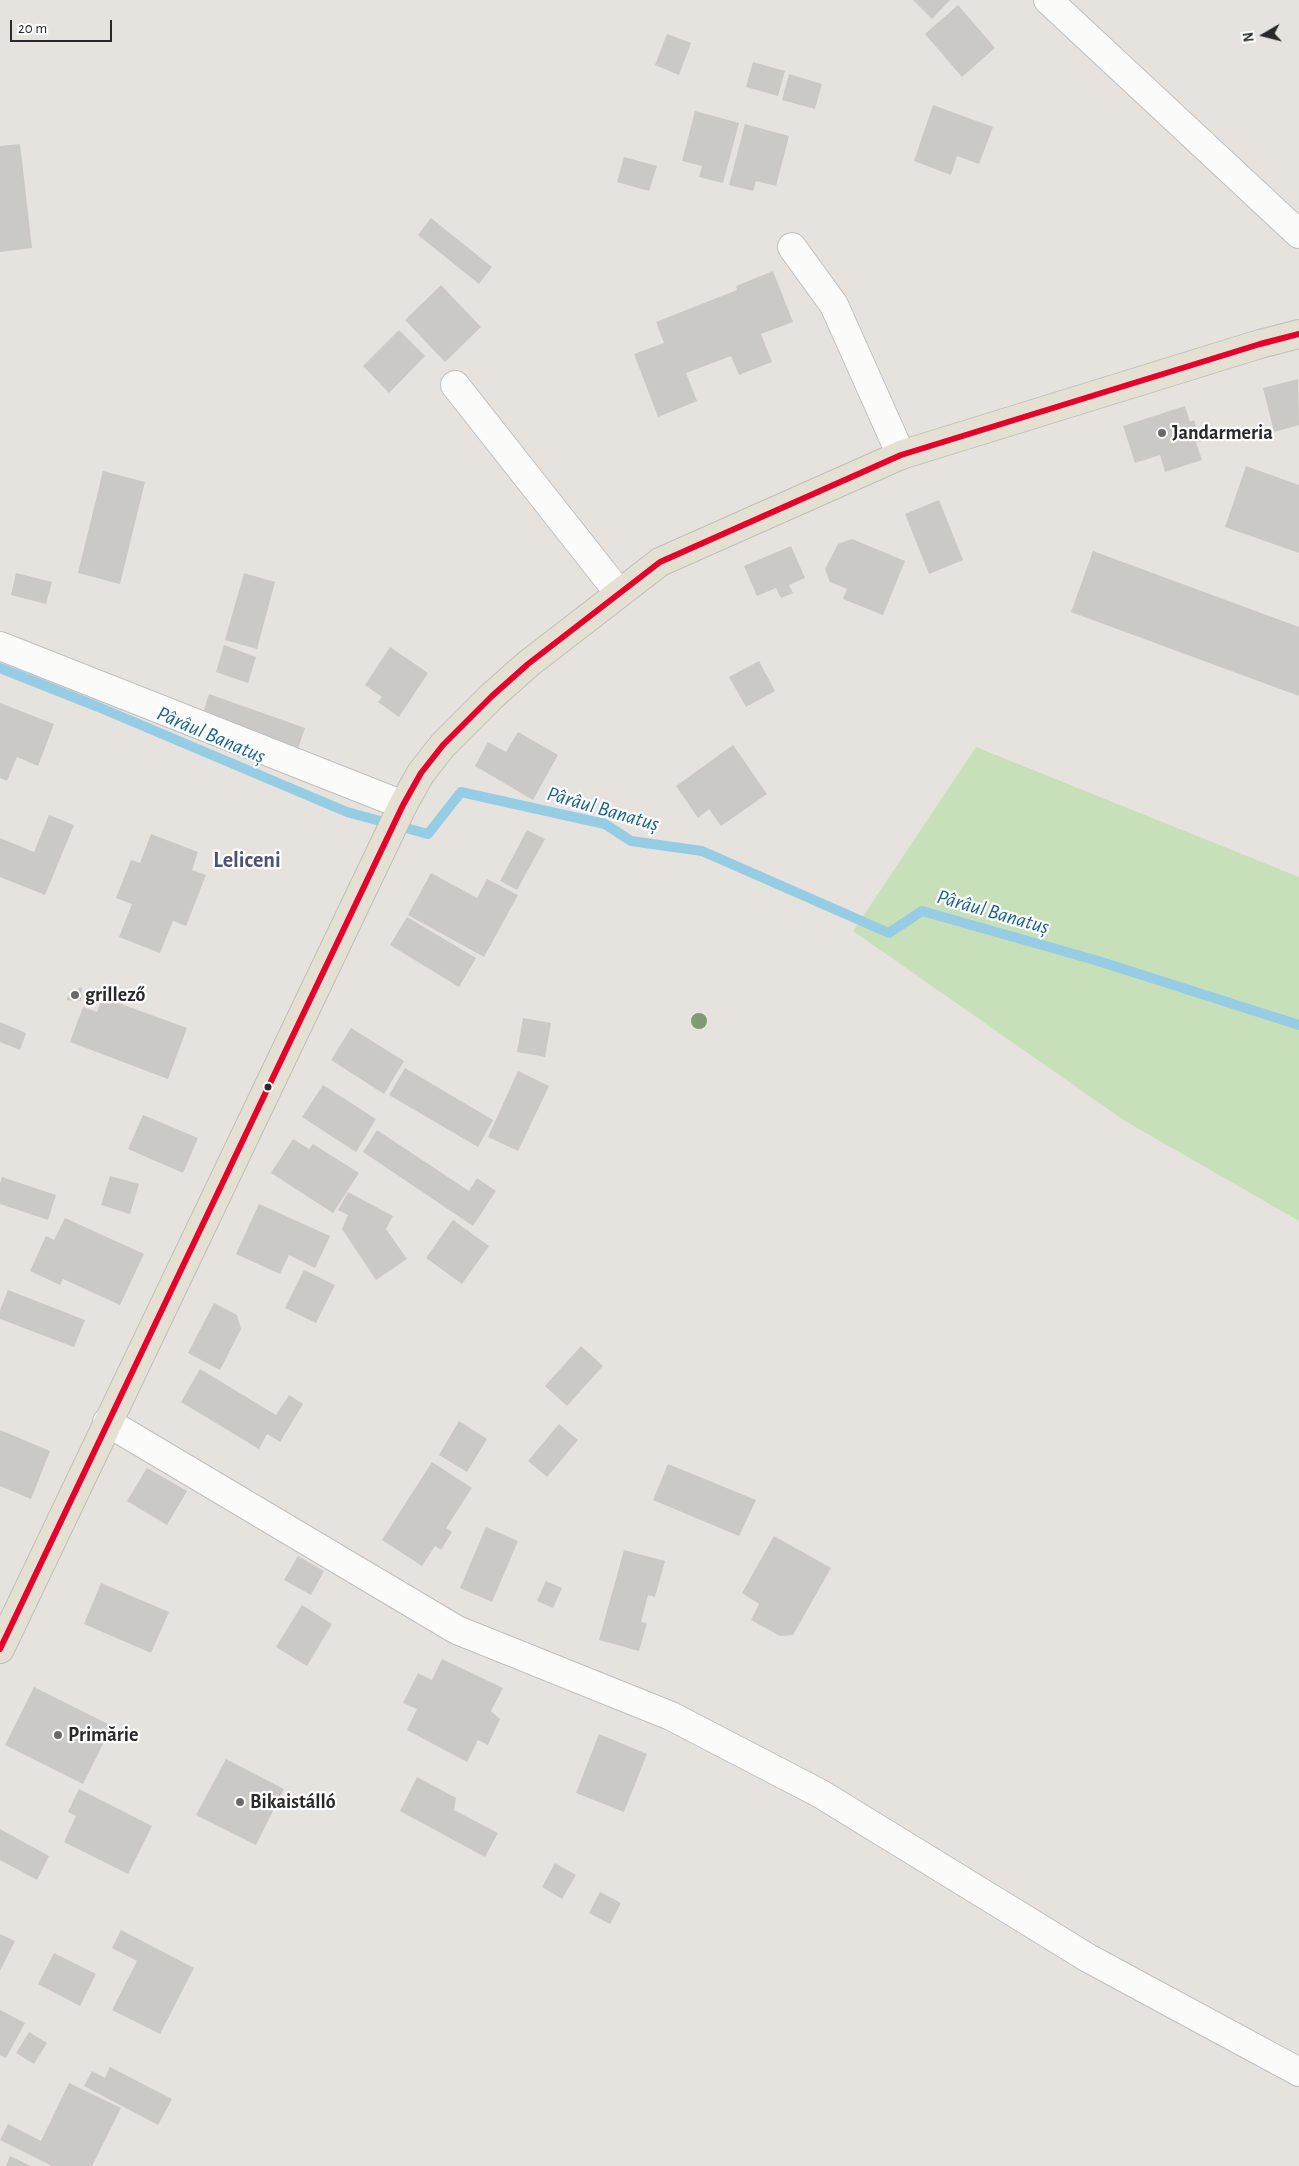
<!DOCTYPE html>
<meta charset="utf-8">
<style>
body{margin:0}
#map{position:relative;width:1299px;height:2166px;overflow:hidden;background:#e6e3de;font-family:"Alegreya Sans",sans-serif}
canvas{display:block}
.north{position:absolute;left:1239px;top:10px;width:50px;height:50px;-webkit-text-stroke:4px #fff;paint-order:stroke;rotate:262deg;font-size:14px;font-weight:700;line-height:20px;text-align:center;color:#292929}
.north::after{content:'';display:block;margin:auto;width:18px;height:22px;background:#292929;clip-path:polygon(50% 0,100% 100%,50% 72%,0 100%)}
.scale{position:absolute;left:10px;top:20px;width:102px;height:22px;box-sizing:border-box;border:2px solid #292929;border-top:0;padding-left:6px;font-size:15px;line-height:18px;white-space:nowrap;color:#292929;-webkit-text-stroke:4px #fff;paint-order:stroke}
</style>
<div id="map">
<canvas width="1299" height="2166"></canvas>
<div class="north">N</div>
<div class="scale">20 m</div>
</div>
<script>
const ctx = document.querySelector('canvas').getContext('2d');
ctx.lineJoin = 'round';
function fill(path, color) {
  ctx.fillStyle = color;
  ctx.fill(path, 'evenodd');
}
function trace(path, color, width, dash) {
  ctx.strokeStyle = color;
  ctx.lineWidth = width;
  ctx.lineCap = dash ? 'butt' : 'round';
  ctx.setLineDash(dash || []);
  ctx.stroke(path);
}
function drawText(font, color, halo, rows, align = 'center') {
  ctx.font = font + ' "Alegreya Sans",sans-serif';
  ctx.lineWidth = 4.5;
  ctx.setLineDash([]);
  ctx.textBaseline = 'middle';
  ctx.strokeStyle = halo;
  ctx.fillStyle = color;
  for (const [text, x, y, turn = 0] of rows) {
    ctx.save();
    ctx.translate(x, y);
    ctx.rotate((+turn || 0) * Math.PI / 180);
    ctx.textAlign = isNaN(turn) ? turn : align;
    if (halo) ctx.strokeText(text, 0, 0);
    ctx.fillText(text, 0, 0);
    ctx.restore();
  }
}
fill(new Path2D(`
 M976 747 1299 877V1221L1125 1121 853 931Z`), '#c8e0b9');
trace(new Path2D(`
 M0 668 96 706 347 812 428 834 461 792 605 824 631 841 702 851 889 933 922 911 1095 960 1299 1025`), '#97cde4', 10);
fill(new Path2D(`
 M913 0H950L932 19Z
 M958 5 995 48 962 77 925 34Z
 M667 34 691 43 679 75 655 65Z
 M753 62 785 71 778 96 746 87Z
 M789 74 822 84 815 109 782 100Z
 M933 105 993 127 979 164 957 156 951 175 914 161Z
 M695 111 739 123 723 183 699 177 702 166 682 161Z
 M745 124 789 136 776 186 756 181 753 191 729 185Z
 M20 144 32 248 0 252V146Z
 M624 157 657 166 649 191 617 182Z
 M431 218 492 267 479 284 418 235Z
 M773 271 793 322 761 334 772 362 739 375 731 356 686 373 697 401 658 417 634 354 664 343 656 322 737 290 736 286Z
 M441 285 481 327 445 362 405 320Z
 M399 330 425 356 389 393 363 366Z
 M1298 379 1299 425 1274 432 1263 388Z
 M1185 406 1190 422 1194 420 1201 441 1196 442 1202 460 1165 472 1160 455 1135 463 1123 426Z
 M1246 466 1299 485V553L1225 527Z
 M103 471 145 482 120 584 78 573Z
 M939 500 963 560 929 574 905 514Z
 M852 539 905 561 883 615 843 599 847 589 830 582 825 569 838 544Z
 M791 546 805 578 789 585 793 593 781 598 776 588 757 596 744 566Z
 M1093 551 1299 627V696L1071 612Z
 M16 573 52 582 46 604 11 595Z
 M244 573 275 582 257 649 225 640Z
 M224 645 256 657 248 683 216 672Z
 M390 647 428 673 399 717 378 702 382 697 365 685Z
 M759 661 775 691 746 707 729 677Z
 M209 694 305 728 298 748 203 713Z
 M0 703 54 724 38 766 17 757 7 781 0 778Z
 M518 732 558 755 533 800 475 766 488 742 506 752Z
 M733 745 767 794 721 826 709 809 698 818 676 786Z
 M49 815 74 825 45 895 0 877V838L34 852Z
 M527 830 545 839 517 890 500 881Z
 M151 834 198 852 192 870 206 875 186 926 173 921 160 953 119 937 132 904 116 898 131 860 140 863Z
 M431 873 477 898 487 879 518 895 484 957 408 915Z
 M407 917 476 958 459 987 390 945Z
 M82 987 81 1001 66 1000 72 991Z
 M102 997 187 1028 168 1079 70 1042 83 1007 97 1012Z
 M523 1018 551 1023 545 1057 517 1052Z
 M0 1022 26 1033 20 1050 0 1042Z
 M351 1028 404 1061 384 1094 331 1060Z
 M405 1068 493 1120 478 1147 389 1095Z
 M518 1071 549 1086 518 1151 488 1137Z
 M323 1085 376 1119 356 1152 302 1117Z
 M143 1115 198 1138 183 1173 128 1149Z
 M377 1130 469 1191 477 1178 496 1191 473 1226 363 1152Z
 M293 1139 309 1149 313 1144 359 1173 333 1213 271 1173Z
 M110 1176 139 1184 130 1214 101 1205Z
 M2 1177 56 1195 48 1220 0 1204V1183Z
 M348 1192 393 1216 386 1229 407 1259 376 1280 342 1229 348 1215 338 1210Z
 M259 1204 330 1236 315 1268 289 1255 280 1274 236 1254Z
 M65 1218 144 1254 120 1305 63 1279 60 1285 30 1271 46 1236 54 1240Z
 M453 1220 489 1246 462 1284 426 1258Z
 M304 1270 335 1285 316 1323 285 1308Z
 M8 1290 85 1320 74 1347 0 1319V1310Z
 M214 1303 237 1315 241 1329 220 1370 188 1353Z
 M581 1346 603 1366 567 1406 545 1386Z
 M200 1369 276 1415 289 1395 303 1404 280 1442 267 1434 259 1449 181 1402Z
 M459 1421 487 1439 467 1472 439 1455Z
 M559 1424 578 1440 547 1477 528 1461Z
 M0 1430 50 1451 31 1499 0 1486Z
 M432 1462 472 1488 446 1528 452 1532 441 1550 435 1546 422 1566 382 1540Z
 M668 1464 756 1500 739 1536 653 1500Z
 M147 1468 187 1491 167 1525 127 1501Z
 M486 1527 518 1541 492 1602 460 1588Z
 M774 1536 831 1568 793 1635 780 1636 751 1620 759 1604 742 1593Z
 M624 1550 665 1561 655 1597 648 1595 641 1622 647 1623 639 1651 599 1640Z
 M298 1556 324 1571 311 1595 284 1580Z
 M546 1581 562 1588 553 1608 537 1601Z
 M101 1583 169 1612 151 1653 84 1624Z
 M302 1605 332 1624 307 1666 276 1647Z
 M442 1659 503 1688 491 1711 500 1719 488 1745 478 1740 467 1762 407 1730 417 1709 403 1703 418 1673 432 1680Z
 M34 1687 112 1726 83 1784 5 1745Z
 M599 1734 647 1754 624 1812 576 1793Z
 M226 1759 284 1789 256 1845 196 1815Z
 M417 1777 456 1798 454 1810 498 1833 485 1857 400 1811Z
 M79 1789 152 1826 128 1874 64 1842 76 1816 68 1812Z
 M0 1829 49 1856 37 1880 0 1860Z
 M555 1863 576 1875 562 1899 542 1887Z
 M600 1892 621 1903 610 1924 589 1913Z
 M121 1930 194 1968 160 2034 112 2010 137 1961 112 1948Z
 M0 1934 15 1941 0 1971Z
 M54 1953 96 1974 80 2006 38 1984Z
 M0 2010 25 2023 6 2058 0 2055Z
 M29 2032 47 2043 34 2064 16 2053Z
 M110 2067 172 2099 158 2125 84 2086 92 2071 105 2078Z
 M69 2083 121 2108 92 2166H52L0 2140 8 2124 41 2141Z
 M10 2156 31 2166H6Z`), '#cbc9c5');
const minor = new Path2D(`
 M1048 0 1299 234
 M792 247 834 305 901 455
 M455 385 619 593
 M0 646 403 805
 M107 1422 457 1630 671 1716 821 1794 1088 1958 1299 2072`);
const major = new Path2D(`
 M0 1649 403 805 421 773 443 745 492 696 528 664 660 562 901 455 1260 344 1299 334`);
trace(minor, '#c0bfc0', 30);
trace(major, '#bfbebc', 30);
trace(minor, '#fbfbfa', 28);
trace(major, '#e4e1d4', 28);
trace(new Path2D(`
 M0 1649 403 805 421 773 443 745 492 696 528 664 660 562 901 455 1260 344 1299 334`), '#e4002b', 6);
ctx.fillStyle = '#7f9b74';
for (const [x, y] of [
 [699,1021]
]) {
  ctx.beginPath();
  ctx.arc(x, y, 8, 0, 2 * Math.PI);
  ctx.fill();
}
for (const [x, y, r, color] of [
 [1162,433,5,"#6b6a68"],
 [75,995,5,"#6b6a68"],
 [268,1087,4.5,"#292929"],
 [58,1735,5,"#6b6a68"],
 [240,1802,5,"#6b6a68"]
]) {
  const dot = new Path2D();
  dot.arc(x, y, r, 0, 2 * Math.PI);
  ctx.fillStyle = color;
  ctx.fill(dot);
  trace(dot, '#fff', 2);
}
drawText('bold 20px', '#292929', '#fff', [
 ["Jandarmeria",1172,433],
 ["grillező",85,995],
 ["Primărie",68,1735],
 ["Bikaistálló",250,1802]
], 'left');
drawText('italic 21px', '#16618f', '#fff', [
 ["Pârâul Banatuș",211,735,23],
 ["Pârâul Banatuș",603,809,16],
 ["Pârâul Banatuș",993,912,16]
]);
drawText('bold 22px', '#4c5276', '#fff', [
 ["Leliceni",247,860]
]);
</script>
